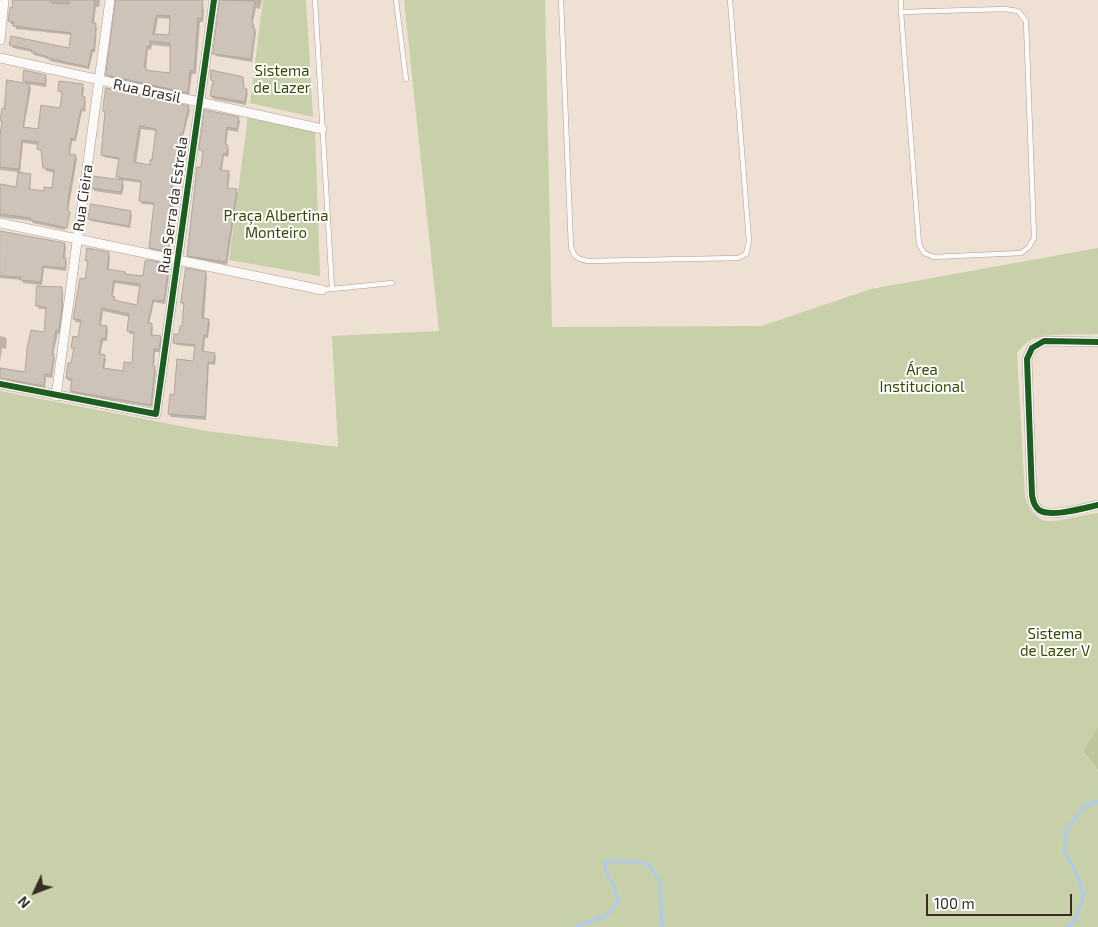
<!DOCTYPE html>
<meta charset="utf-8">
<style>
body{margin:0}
#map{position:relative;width:1098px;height:927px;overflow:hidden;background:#eee0d3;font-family:"Exo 2",sans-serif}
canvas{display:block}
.north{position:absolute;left:10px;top:867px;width:50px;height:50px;-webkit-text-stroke:4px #fff;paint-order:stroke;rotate:227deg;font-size:14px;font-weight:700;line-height:20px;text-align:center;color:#372d23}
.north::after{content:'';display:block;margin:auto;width:18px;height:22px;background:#372d23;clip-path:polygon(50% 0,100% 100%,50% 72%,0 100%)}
.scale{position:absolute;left:926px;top:894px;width:146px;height:22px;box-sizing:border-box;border:2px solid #372d23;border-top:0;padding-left:6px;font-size:15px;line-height:18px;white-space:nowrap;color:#372d23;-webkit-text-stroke:4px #fff;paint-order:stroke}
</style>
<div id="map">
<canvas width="1098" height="927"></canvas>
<div class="north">N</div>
<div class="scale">100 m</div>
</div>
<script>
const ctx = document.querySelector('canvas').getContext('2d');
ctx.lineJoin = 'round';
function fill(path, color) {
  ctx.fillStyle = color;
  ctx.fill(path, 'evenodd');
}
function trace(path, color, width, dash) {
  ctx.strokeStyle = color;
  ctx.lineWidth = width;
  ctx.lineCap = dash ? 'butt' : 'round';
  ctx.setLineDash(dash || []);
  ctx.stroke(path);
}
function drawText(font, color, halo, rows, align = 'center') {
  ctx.font = font + ' "Exo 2",sans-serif';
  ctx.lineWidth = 4;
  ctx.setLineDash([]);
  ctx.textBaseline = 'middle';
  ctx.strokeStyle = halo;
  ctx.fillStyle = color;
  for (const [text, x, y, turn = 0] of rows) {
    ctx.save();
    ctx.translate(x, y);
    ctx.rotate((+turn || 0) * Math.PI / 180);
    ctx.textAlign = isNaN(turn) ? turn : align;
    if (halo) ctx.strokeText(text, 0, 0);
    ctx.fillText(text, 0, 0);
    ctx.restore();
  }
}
fill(new Path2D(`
 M263 0H306L313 117 250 103Z
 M404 0H545L552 327 761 326 871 289 1098 248V334C1080 335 1047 332 1031 340 1025 343 1021 348 1017 353L1025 497C1028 507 1035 520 1048 521 1056 522 1088 514 1098 513V727L1083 751 1079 746 1098 772V927H0V391L206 431 338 447 332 336 439 331Z
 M248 116 315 131 320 276 229 260Z`), '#c7d0a8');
fill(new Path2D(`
 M1098 727V771L1083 751Z`), '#bcc59b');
fill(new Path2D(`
 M14 0H100L99 7H96L94 24 97 28 96 42 95 52H93L89 69 50 61 49 59 34 55 32 52 13 48 11 45 70 50 72 35 16 29 15 25 11 24 9 21Z
 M117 0H201L204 10 203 22H200L196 74H192L189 96 110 78 108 74ZM158 18 172 19 170 36 155 35ZM152 45 172 47 171 74 146 71 148 49 151 50Z
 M220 0H262L260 9 256 8 253 22 256 33 252 62 216 56 214 53 221 7Z
 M45 76 47 79 46 87 28 84 31 88 24 128 39 130 61 109 63 94 59 91 82 85 84 88 83 98 86 101 85 112 82 111 76 141H72L70 155 76 156 77 159 65 230 33 223 32 221 0 217V185L17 188 19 172 0 170V143L3 123 2 121 5 110 26 84 24 81ZM23 143 39 145V149L43 152 46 171 55 173 53 189 45 192 30 190 31 178 30 175 20 174Z
 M242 78 244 90 248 93 246 105 213 99 211 96 214 83 212 80Z
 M188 107 190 110 176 164 172 195 171 207 174 210 169 254 152 250 151 247 155 205 142 204 140 201 142 183 121 180 124 185 122 195 94 191 92 188 120 181 118 177 120 160 104 157 102 154 106 114 104 111ZM141 129 157 131 153 162 151 166 136 164Z
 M206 112 238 118 240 121 238 132 228 130 226 146 229 149 228 157 224 156 222 171 228 172 230 175 228 189 236 190 238 193 227 265 190 258 188 255 204 153 201 150Z
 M131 212 132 216 130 228 91 221 89 218Z
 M0 233 65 244 66 247 65 259 67 262 66 271 44 268 42 285 23 283 22 280 0 278Z
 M108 253 110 256 109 270 125 273 126 275 145 277 168 266 170 269 165 304 154 302 149 324 152 325 153 328 152 337H160L162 340 160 352H155L154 368 156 371 152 407 73 394 71 391 73 381H69L67 378 72 365 75 351 72 348 79 338 82 323 76 322 74 319 86 281 89 264 87 260ZM115 283 141 287 138 307 116 301 113 297ZM103 311 130 317 128 331 130 334H135L133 365 124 373 104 370 106 359 104 356H100L103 341H107L108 330 107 327 101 326Z
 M206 273 207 277 204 320H208L210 323 208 338H205L204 352 214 354 216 357 215 365 209 364 206 420 171 417 169 414 175 396 194 363 196 347 176 345 175 342 180 335 183 328 185 306 182 303Z
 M61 288 63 292V310L60 333H58L53 355 55 358 52 378 46 377 45 388 10 382 8 379 26 374 45 334 47 309H39L37 306Z
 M0 336 5 337 7 340 6 349 2 348 0 362Z`), '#0003');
trace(new Path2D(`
 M575 927 606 916 618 902 614 886 606 873 605 861H628L648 864 660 881 662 927
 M1068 927 1075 920 1084 894 1074 869 1064 851 1066 830 1084 807 1098 801`), '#b0c9ed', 3);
const building = new Path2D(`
 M13 0H48L52 1V3L69 4V0H95L92 23H96L95 38 94 50 92 49 88 67 47 58 48 57 31 52 32 50 9 45 11 36 69 48 71 33 13 26 14 22 8 21 10 7 12 8Z
 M116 0H203L202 19 198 18 194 71 190 70 188 93 106 75ZM157 15 170 16 169 35 153 34ZM150 41 170 43V73L146 70V68L144 67 147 46H150Z
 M220 0 255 1 252 18 253 28 255 29 251 59 213 54Z
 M24 70 46 75 45 84 23 81Z
 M211 70 243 77 244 88 247 89 245 102 210 96 213 81 211 80Z
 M7 80 30 84 23 127 38 129 41 105 60 108 62 92 58 91 59 81 83 84 82 96 85 97 84 109H81L75 139 71 138 69 154 76 155 68 199V211L70 212 67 228 30 220 31 218 0 214V184L16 187 18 172 31 174 29 189 44 191V187L52 188 54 170 43 168 41 150 37 149 38 142 22 140 19 169 0 167V136L2 121H0L2 108 4 109Z
 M106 88 189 106 183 133H181L179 147H178L171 191 170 206H173L168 252 149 248 154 203 139 201 141 181 116 177 119 158 101 155 105 112 103 111ZM140 126 156 129 152 160H150V165L134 162Z
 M205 110 239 117 237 129 227 127 225 144 228 145 227 154H223L220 170 229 171 227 188 237 189 226 262 187 256 197 167H201L203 151 199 150Z
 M92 176 123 180 121 192 91 188Z
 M91 204 131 211 129 226 88 219Z
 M0 231 65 243 63 258H66L65 268 43 266 41 282 20 280 21 277 0 276Z
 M87 248 109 252 107 269 125 272V274L143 276 145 261 148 260 169 264 164 301 153 300 148 323H152L151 335 161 336 159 349H154L153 366H155L151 405 70 391 72 379 66 378 68 363H71L74 348H71L73 336 78 337 81 320 73 319 80 278 85 279 88 261H86ZM114 281 140 284 137 305 114 300 115 297 112 296ZM102 308 129 314 127 331 134 332 132 363 124 362 123 371 103 368 105 355 99 354 102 338 105 339 107 326 100 325Z
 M186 268 206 272 202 318 209 319 207 335H204L202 351 215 353 214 363 208 362 205 417 168 414 170 394 174 395 177 359 193 361 195 345 173 343 174 334H179L180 326H182L184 303H181Z
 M37 286 62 287V306L59 330H56L52 354H54L51 375 45 374 44 386 0 378V368L25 372 27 349 31 330 44 332 46 307 36 306Z`);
fill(building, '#cec3b9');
trace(building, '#b0a69b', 1);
const service = new Path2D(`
 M315 0 332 289
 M396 0 406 79
 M561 0 571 247C574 257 577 259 588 261L738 258 746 254 749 241 730 0
 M901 0V12L919 244 924 253 934 257 1021 253 1029 247 1034 238 1026 21 1018 11 1005 9 901 12
 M322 290 392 283`);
const minor = new Path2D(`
 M0 40 4 0
 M0 58 322 129
 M0 223 322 290
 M1098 342 1044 341 1032 348 1027 359 1032 495C1033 501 1034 506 1039 510 1050 518 1084 508 1098 505
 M0 384 156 414 214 0
 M56 396 110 0`);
trace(service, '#aa9f95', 5.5);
trace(minor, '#aa9f95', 10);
trace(service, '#fcfaf8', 4.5);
trace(minor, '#fcfaf8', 9);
trace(new Path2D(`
 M1098 342 1044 341 1032 348 1027 359 1032 495C1033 501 1034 506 1039 510 1050 518 1084 508 1098 505
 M0 384 156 414 214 0`), '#1b5e20', 6);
drawText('15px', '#334b00', '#fff', [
 ["Sistema",282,71],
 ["de Lazer",282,88],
 ["Praça Albertina",276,216],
 ["Monteiro",276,233],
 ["Área",922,370],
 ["Institucional",922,387],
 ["Sistema",1055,634],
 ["de Lazer V",1055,651]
]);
drawText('15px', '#372d23', '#fff', [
 ["Rua Brasil",147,91,12],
 ["Rua Cieira",83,198,-82],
 ["Rua Serra da Estrela",173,205,-82]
]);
</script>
